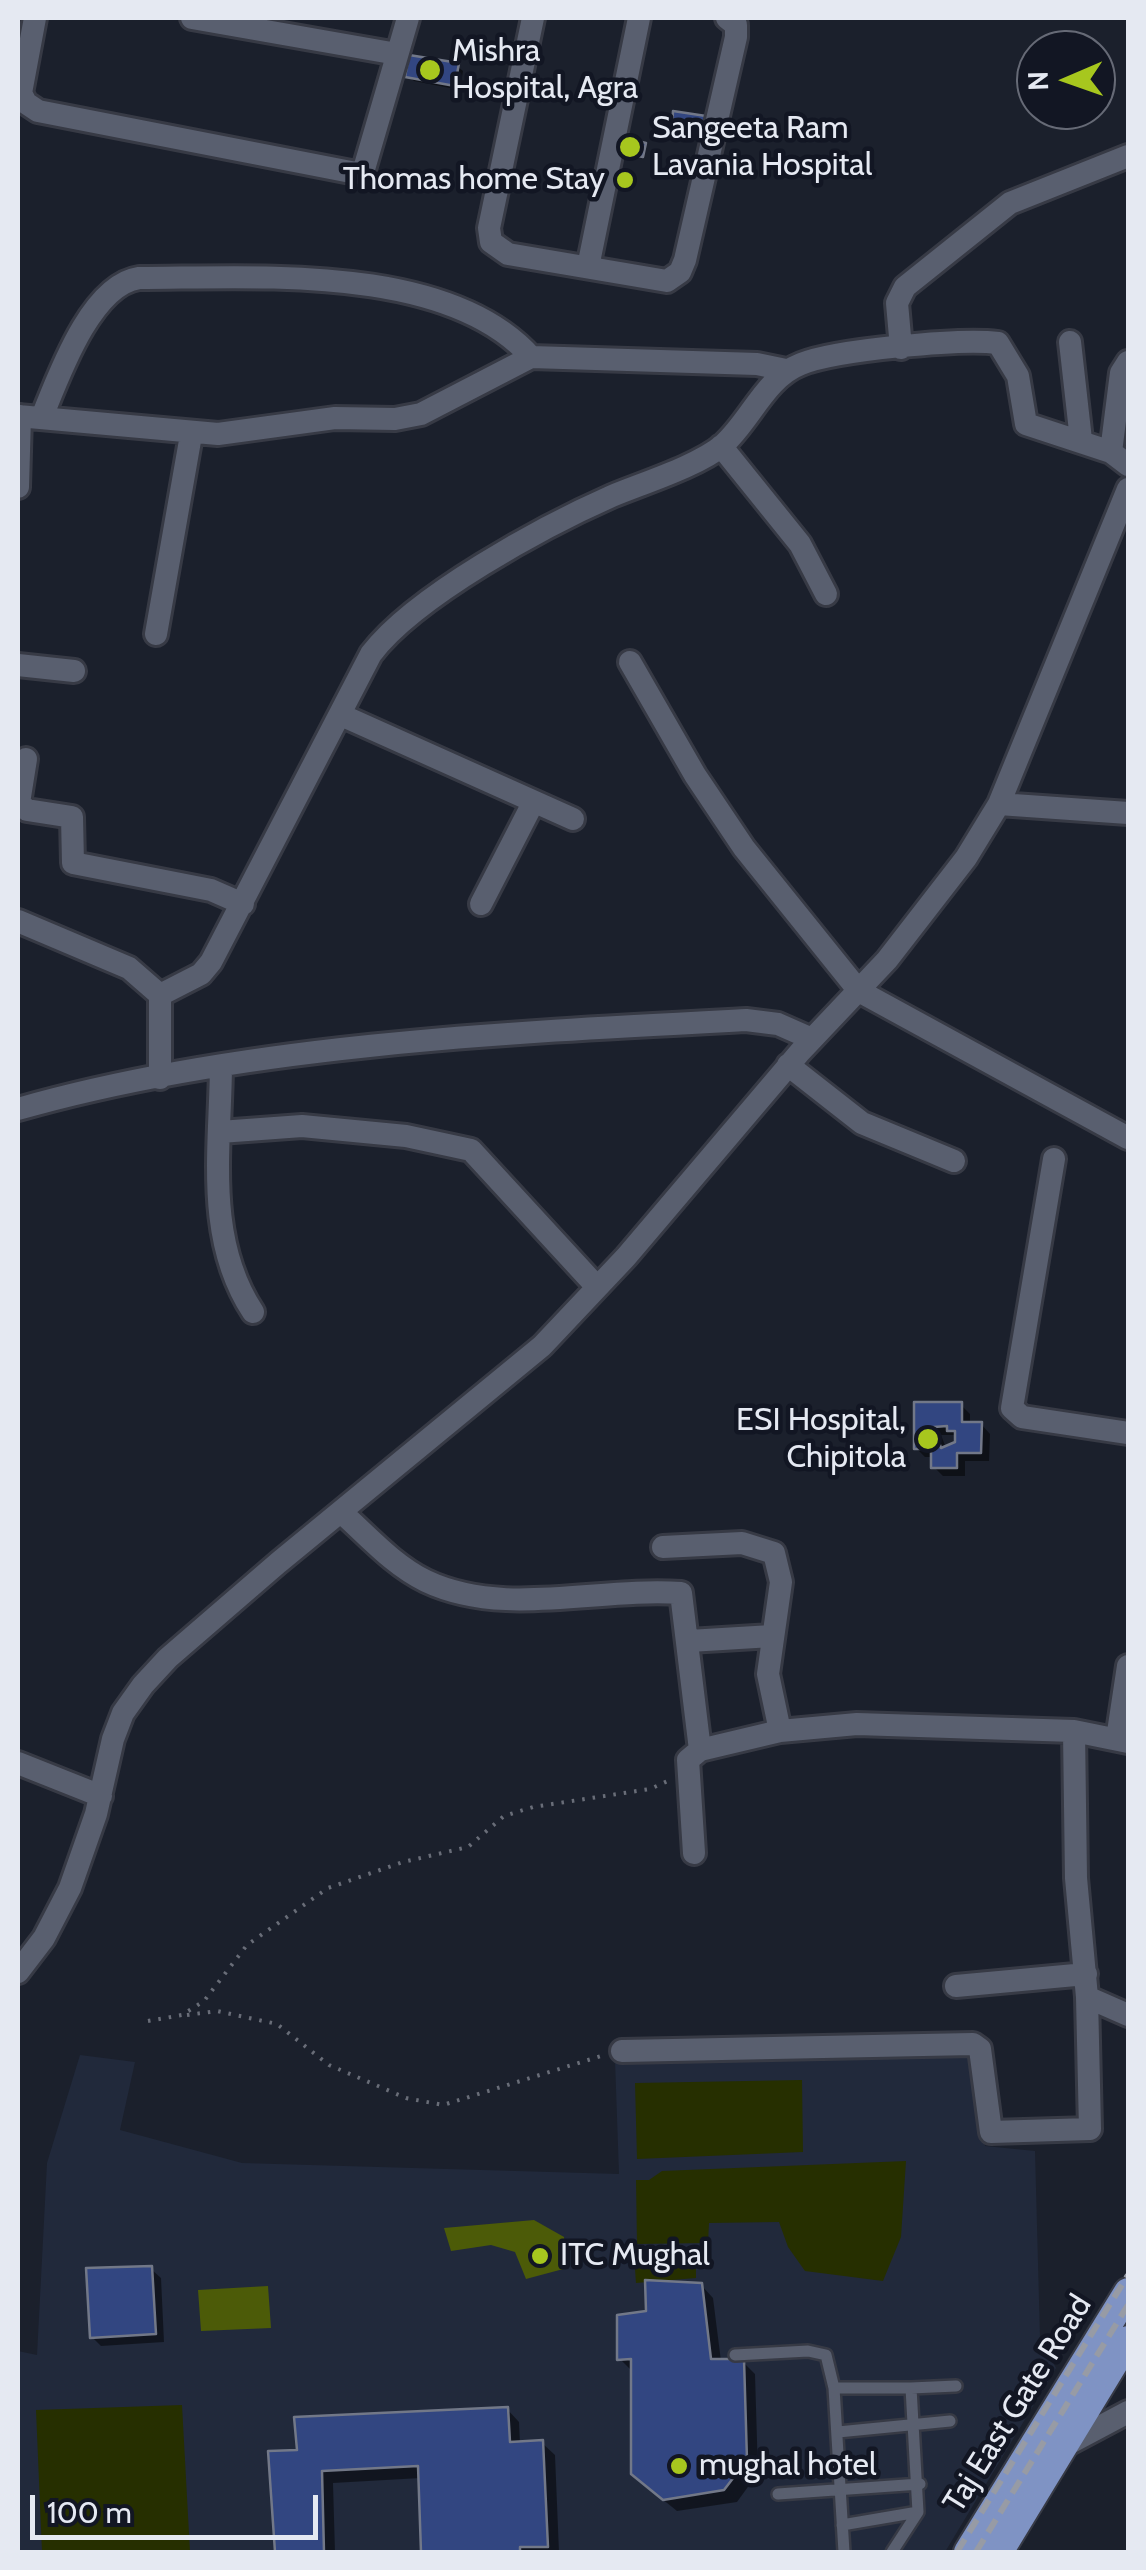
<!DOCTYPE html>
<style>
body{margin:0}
#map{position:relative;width:1146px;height:2570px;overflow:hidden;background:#1b202c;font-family:Cabin,sans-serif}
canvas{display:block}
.frame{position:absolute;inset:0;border:20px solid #e5e9f2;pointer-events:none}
.north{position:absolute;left:1016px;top:30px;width:100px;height:100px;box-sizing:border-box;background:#121623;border:2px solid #666a76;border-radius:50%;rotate:268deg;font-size:28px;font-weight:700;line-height:40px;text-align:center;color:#e5e9f2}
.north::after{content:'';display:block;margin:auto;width:35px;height:45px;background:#a7c71e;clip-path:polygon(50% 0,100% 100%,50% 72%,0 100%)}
.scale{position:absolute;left:30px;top:2495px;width:288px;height:45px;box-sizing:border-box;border:5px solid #e5e9f2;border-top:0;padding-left:12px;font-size:30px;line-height:35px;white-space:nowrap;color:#e5e9f2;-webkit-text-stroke:8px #121623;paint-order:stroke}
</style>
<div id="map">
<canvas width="1146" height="2570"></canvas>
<div class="frame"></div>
<div class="north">N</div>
<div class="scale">100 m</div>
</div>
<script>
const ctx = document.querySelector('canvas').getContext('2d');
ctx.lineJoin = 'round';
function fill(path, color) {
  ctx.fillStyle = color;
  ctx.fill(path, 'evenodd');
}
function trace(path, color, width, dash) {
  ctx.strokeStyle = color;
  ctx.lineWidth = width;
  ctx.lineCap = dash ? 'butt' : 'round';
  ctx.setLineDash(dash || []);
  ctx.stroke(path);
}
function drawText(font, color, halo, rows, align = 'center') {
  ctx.font = font + ' Cabin,sans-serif';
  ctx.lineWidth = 9;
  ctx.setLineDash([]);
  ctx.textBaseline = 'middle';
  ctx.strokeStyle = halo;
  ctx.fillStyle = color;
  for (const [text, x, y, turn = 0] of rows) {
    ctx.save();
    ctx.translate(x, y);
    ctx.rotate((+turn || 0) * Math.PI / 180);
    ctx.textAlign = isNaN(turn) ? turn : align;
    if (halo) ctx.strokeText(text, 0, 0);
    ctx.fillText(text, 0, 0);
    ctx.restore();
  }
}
fill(new Path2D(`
 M972 2053 985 2146 1035 2151 1040 2338 1056 2368 945 2552H18V2351L37 2355 47 2163 80 2055 135 2062 120 2130 242 2163 619 2174 615 2060Z`), '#21293b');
fill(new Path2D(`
 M802 2080 803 2152 637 2159 635 2083Z
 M906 2161 901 2237 883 2281 805 2271 788 2247 779 2222 709 2223 708 2243 637 2244 636 2180H649L662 2171Z
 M634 2255 696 2257V2278L636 2283Z
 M182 2405 190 2552H42L36 2410Z`), '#262f00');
fill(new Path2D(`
 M534 2220 564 2237 567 2268 526 2279 515 2252 491 2245 451 2251 444 2228Z
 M268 2286 271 2328 201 2331 198 2290Z`), '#4c5b08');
fill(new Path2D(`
 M457 66 463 71 460 90 414 81 408 76Z
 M705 119 711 124 709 138 680 134 674 128Z
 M916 1405H961L970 1414V1424H981L990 1434 989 1461H965V1476H943L934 1467V1457H925L916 1448ZM941 1435H954L957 1443 946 1448Z
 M151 2269 161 2278 164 2342 101 2346 92 2337Z
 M701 2285 713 2298 721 2361 743 2362 755 2374 758 2473 737 2502 677 2511 646 2486 632 2371 620 2359 648 2313Z
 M507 2409 519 2422 520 2444 542 2443 555 2455 559 2552H424L421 2478 333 2483 335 2552H277L271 2453 299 2452Z`), '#0007');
const building = new Path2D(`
 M409 55 459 63 455 86 405 77Z
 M673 111 706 116 704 134 672 129Z
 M620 137 646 143 643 157 617 152Z
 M914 1402H962V1422H982L981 1453H957V1468H931V1449H914ZM947 1426V1431H955V1442L941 1448 934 1427Z
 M152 2266 156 2334 90 2338 86 2268Z
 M645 2280 702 2283 711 2359H744L747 2460 724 2490 663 2500 631 2474V2359L617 2360V2315L646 2311Z
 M508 2407 510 2442 543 2440 548 2547H520V2552H421L418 2466 322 2471 324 2552H275L268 2451 297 2450 294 2417Z`);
fill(building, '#324681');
trace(building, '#727888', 2.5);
const service = new Path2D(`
 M735 2355 808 2351 826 2355 834 2388 844 2552
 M834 2388H911L918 2512 892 2552
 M911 2388 956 2386
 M838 2432 950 2421
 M778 2494 920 2484
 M842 2525 918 2512`);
const minor = new Path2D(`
 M35 18 21 93 26 103 38 111 356 173 364 169 408 18
 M192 18 397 54
 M533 18 489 228 491 242 508 254 667 281 680 272 685 260 736 37V25L727 18
 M588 267 639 18
 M1070 342 1081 440
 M901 348 897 303 905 287 1010 203 1128 156
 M18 416 218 434 335 418 395 419 421 414 531 357 757 364 786 370
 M42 417C59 375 91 285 139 278 254 278 447 263 531 357
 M721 446 800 544 826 594
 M1111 452 1121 373 1128 362
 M18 487 20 416
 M156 634 191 435
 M630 662 695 775 744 848 859 991 1128 1138
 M18 665 74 671
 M341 715 573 819
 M26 759 19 803 27 810 72 817 73 863 211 890 243 904
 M999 804 1128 813
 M481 904 533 803
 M18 921 129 968 160 995
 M788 1065 862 1123 954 1161
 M221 1067C220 1151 205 1239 253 1312
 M160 1078V995L201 974 211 962 371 654C415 596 544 526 612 496 643 483 698 466 723 445 751 420 765 378 801 364 835 350 962 338 998 343L1018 376 1026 424 1111 452 1128 465
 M18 1109C241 1045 513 1032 746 1020L778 1024 812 1039
 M220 1132 302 1126 406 1136 471 1150 597 1287
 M1054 1159 1012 1408 1022 1417 1128 1433
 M341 1512C368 1536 393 1565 426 1581 504 1618 598 1587 681 1593L700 1750
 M663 1547 742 1543 774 1553 781 1582 768 1674 780 1731
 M689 1641 772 1636
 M1117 1739 1128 1666
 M18 1763 101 1796
 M694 1853 688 1760 700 1750 780 1731 857 1724 1074 1731 1128 1742
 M18 1972 44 1938 70 1888 96 1814 113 1739 123 1713 143 1685 168 1658 278 1563 542 1346 626 1257 800 1052 887 960 966 858 999 804 1128 489
 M956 1986 1086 1974
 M1087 1997 1128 2015
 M622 2051 973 2044 980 2049 991 2132 1090 2129 1087 1997 1076 1878 1074 1731
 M1064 2446 1128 2412`);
const primary = new Path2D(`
 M968 2552 1128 2292
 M999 2552 1128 2340`);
trace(service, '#373a45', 16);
trace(minor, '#373a45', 28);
trace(primary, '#373a45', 32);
trace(new Path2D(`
 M187 2015 217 2011 277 2024 329 2065 406 2098 443 2105 601 2056
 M148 2021 182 2015 204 2001 247 1945 328 1888 403 1862 468 1847 504 1816 533 1807 650 1789 670 1780`), '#696d78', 4, [2.5, 8]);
trace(service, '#595f6f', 11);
trace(minor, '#595f6f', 22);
trace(primary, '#7f93c4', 28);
trace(new Path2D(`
 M957 2552 1128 2275
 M976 2552 1128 2305`), '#979ba5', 6, [15, 8]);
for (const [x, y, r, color] of [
 [430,70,12,"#a7c71e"],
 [630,147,12,"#a7c71e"],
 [625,180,10,"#a7c71e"],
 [928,1439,12,"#a7c71e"],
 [540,2256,10,"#a7c71e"],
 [679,2466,10,"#a7c71e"]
]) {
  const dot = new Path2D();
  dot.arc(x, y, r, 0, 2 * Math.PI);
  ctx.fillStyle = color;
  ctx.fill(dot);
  trace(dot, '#121623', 4);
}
drawText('32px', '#e5e9f2', '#121623', [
 ["Mishra",452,52],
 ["Hospital, Agra",452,89],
 ["Sangeeta Ram",652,129],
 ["Lavania Hospital",652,166],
 ["Thomas home Stay",605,180,"right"],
 ["ESI Hospital,",906,1421,"right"],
 ["Chipitola",906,1458,"right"],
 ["ITC Mughal",560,2256],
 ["mughal hotel",699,2466]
], 'left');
drawText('32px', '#e5e9f2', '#121623', [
 ["Taj East Gate Road",1018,2404,-58]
]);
</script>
